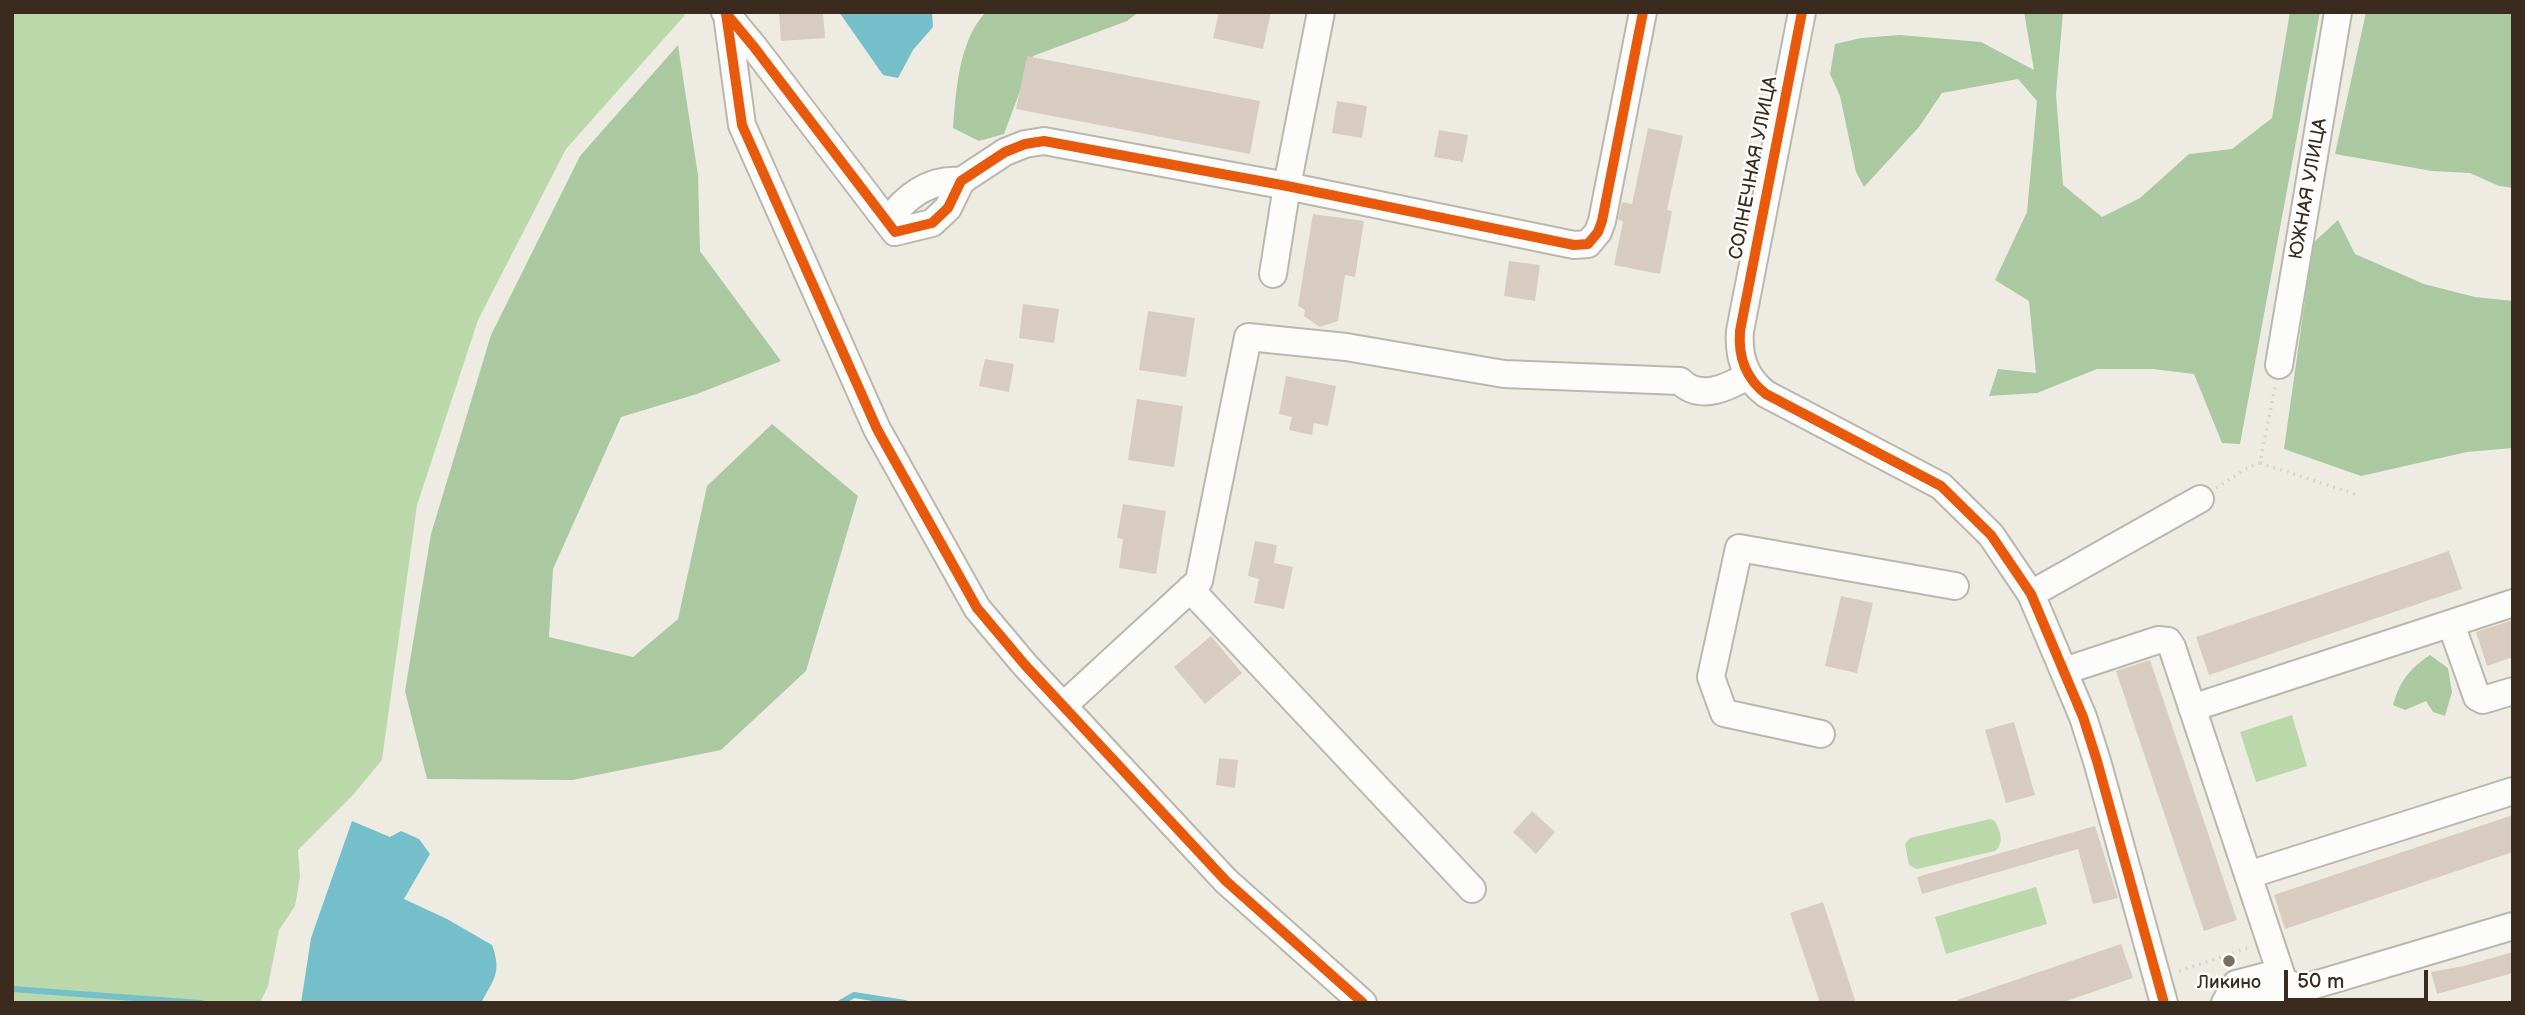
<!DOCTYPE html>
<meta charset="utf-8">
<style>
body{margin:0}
#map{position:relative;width:2525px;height:1015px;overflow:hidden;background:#eeece2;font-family:"Balsamiq Sans",sans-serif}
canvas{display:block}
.frame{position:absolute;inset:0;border:14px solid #3b2a1e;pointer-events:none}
.scale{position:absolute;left:2284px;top:970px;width:144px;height:32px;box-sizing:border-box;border:4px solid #3b2a1e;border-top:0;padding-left:9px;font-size:21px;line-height:24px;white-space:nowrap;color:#3b2a1e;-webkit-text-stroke:5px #fff;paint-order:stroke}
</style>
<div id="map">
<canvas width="2525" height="1015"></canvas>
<div class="frame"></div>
<div class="scale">50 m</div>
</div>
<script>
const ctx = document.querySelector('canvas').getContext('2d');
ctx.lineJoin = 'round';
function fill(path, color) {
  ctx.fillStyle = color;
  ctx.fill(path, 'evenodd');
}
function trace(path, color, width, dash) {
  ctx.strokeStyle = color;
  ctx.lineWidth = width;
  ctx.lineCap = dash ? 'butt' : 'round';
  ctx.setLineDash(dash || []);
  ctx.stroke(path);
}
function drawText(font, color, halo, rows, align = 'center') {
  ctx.font = font + ' "Balsamiq Sans",sans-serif';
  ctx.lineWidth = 5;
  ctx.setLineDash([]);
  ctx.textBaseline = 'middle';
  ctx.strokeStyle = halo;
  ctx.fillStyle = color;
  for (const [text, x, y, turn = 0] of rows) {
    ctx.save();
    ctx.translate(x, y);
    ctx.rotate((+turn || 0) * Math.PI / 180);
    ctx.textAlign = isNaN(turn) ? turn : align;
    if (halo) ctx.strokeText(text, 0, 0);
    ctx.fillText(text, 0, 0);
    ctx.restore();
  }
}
fill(new Path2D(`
 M12 12H680L685 15 566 149 478 320 417 505 382 760 352 796 298 850 300 877 295 906 279 930 268 986 260 1003H12Z
 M2292 715 2307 766 2256 782 2240 732Z
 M1990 819 1995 821C2000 831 2005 843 1995 851L1917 869 1909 865 1905 844 1910 838Z
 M2036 887 2047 924 1946 954 1935 917Z`), '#bad8a9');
fill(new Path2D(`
 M986 12H1139L1127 21 1033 56 1004 134 979 141 953 128C956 90 959 40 986 12Z
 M2024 12H2063L2056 94 2063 185 2102 217 2140 198 2189 154 2232 149 2272 118 2290 12H2320L2240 444 2222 443 2194 374 2153 369H2097L2037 393 1989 396 1998 369 2036 373 2029 301 1995 280 2027 212 2037 101 2018 79 1942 93 1919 127 1864 187 1856 172 1840 96 1830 74 1835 44 1861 38 1900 35 1981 42 2034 70Z
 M2366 12H2513V188L2499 186 2470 173 2432 171 2335 154Z
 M678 45 698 175 700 251 781 361 697 394 621 417 553 569 549 637 633 657 678 619 707 486 772 424 858 496 806 671 721 750 572 780 427 779 405 691 431 534 491 335 580 156Z
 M2338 220 2355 254 2424 284 2475 297 2513 301V448L2467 452 2361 476 2284 449 2313 243Z
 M2430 655 2448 668 2452 692 2445 716 2433 712 2426 701 2405 710 2393 705C2400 681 2409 669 2430 655Z`), '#aac9a0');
fill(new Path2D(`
 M839 12H932L933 27 913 50 898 78 883 75Z
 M352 821 390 837 401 831 419 839 430 854 404 899 447 919 492 945C502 972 494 979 481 1003H301L311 938Z`), '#75bfca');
trace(new Path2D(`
 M12 989 201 1003
 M840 1003 854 995 905 1003`), '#75bfca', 6);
fill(new Path2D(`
 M779 12H823L825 38 781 41Z
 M1219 12H1271L1263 49 1213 38Z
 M1027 56 1260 101 1250 154 1016 109Z
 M1337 101 1367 106 1362 138 1332 133Z
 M1648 128 1683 136 1667 210 1672 211 1660 274 1614 265 1623 222 1618 219 1622 202 1632 204Z
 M1439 130 1468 135 1463 162 1434 157Z
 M1313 214 1364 221 1355 277 1345 275 1338 321 1320 327 1304 316 1305 310 1298 306Z
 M1509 261 1540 265 1535 301 1504 296Z
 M1023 304 1059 309 1054 343 1019 338Z
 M1148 311 1195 318 1186 377 1139 370Z
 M985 359 1014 364 1009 392 979 386Z
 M1286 376 1336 386 1328 426 1314 423 1312 435 1289 430 1292 417 1279 414Z
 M1137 399 1183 406 1174 467 1128 460Z
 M1123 504 1166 511 1156 574 1119 568 1123 539 1117 538Z
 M1255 541 1277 545 1274 563 1293 567 1284 609 1254 603 1259 579 1248 576Z
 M2449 551 2462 589 2209 675 2196 637Z
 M1841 596 1873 603 1857 673 1825 666Z
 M2513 620V657L2487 666 2476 632Z
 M1211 636 1242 673 1205 704 1174 667Z
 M2150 660 2237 920 2204 931 2116 671Z
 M2014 722 2035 795 2006 803 1985 730Z
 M1219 758 1238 760 1235 788 1216 785Z
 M1532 811 1555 832 1536 854 1513 832Z
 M2513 815V852L2285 929 2274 895Z
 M2095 826 2118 898 2093 904 2078 849 1922 894 1917 877Z
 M1823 902 1856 1003H1820L1790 913Z
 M2121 944 2133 978 2061 1003H1957V1000Z
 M2513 952V973L2437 994 2431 972 2464 966Z`), '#d7ccbf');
const minor = new Path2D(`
 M725 12 754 47 895 232 932 223 948 208 961 181 1005 152 1025 144 1044 141 1287 186 1574 245 1588 244 1598 232 1602 221 1643 12
 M1802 12 1740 331C1738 357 1745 378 1766 394L1941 486 1991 535 2031 594 2083 717 2097 761 2164 1003
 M727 15 742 125 877 429 977 608 1025 665 1226 881 1363 1003
 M888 222C904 197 930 178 961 181
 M1273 274 1287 186 1321 12
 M2279 365 2338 12
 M1190 589 1472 889
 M2031 594 2200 499
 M2451 624 2477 697 2483 700 2513 691
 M2064 671 2158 640 2168 641 2172 647 2284 983
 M1063 706 1199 581 1248 337 1346 347 1504 374 1680 381C1700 401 1727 388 1747 376
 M2192 708 2513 603
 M1821 734 1724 713 1711 677 1739 548 1955 586
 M2248 875 2513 791
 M2225 1003 2236 984 2266 976 2295 986
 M2254 1003 2513 926`);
trace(minor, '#bab7af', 30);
trace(new Path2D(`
 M2260 463 2355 494
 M2216 488 2251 466 2260 463 2275 387
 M2179 971 2251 947`), '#d6d4d1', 3.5, [2, 5]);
trace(minor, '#fcfcfb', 26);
trace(new Path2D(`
 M725 12 754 47 895 232 932 223 948 208 961 181 1005 152 1025 144 1044 141 1287 186 1574 245 1588 244 1598 232 1602 221 1643 12
 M1802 12 1740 331C1738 357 1745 378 1766 394L1941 486 1991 535 2031 594 2083 717 2097 761 2164 1003
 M726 13 742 125 877 429 977 608 1025 665 1226 881 1363 1003`), '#e8590c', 10);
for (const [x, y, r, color] of [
 [2229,961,7,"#7a6e63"]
]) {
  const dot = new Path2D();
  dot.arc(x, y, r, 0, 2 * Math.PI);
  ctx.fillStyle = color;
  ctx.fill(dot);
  trace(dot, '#fff', 2.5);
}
drawText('19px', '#3b2a1e', '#fff', [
 ["СОЛНЕЧНАЯ УЛИЦА",1754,168,-79],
 ["ЮЖНАЯ УЛИЦА",2309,189,-80]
]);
drawText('19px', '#3b2a1e', '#fff', [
 ["Ликино",2229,983]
]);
</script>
